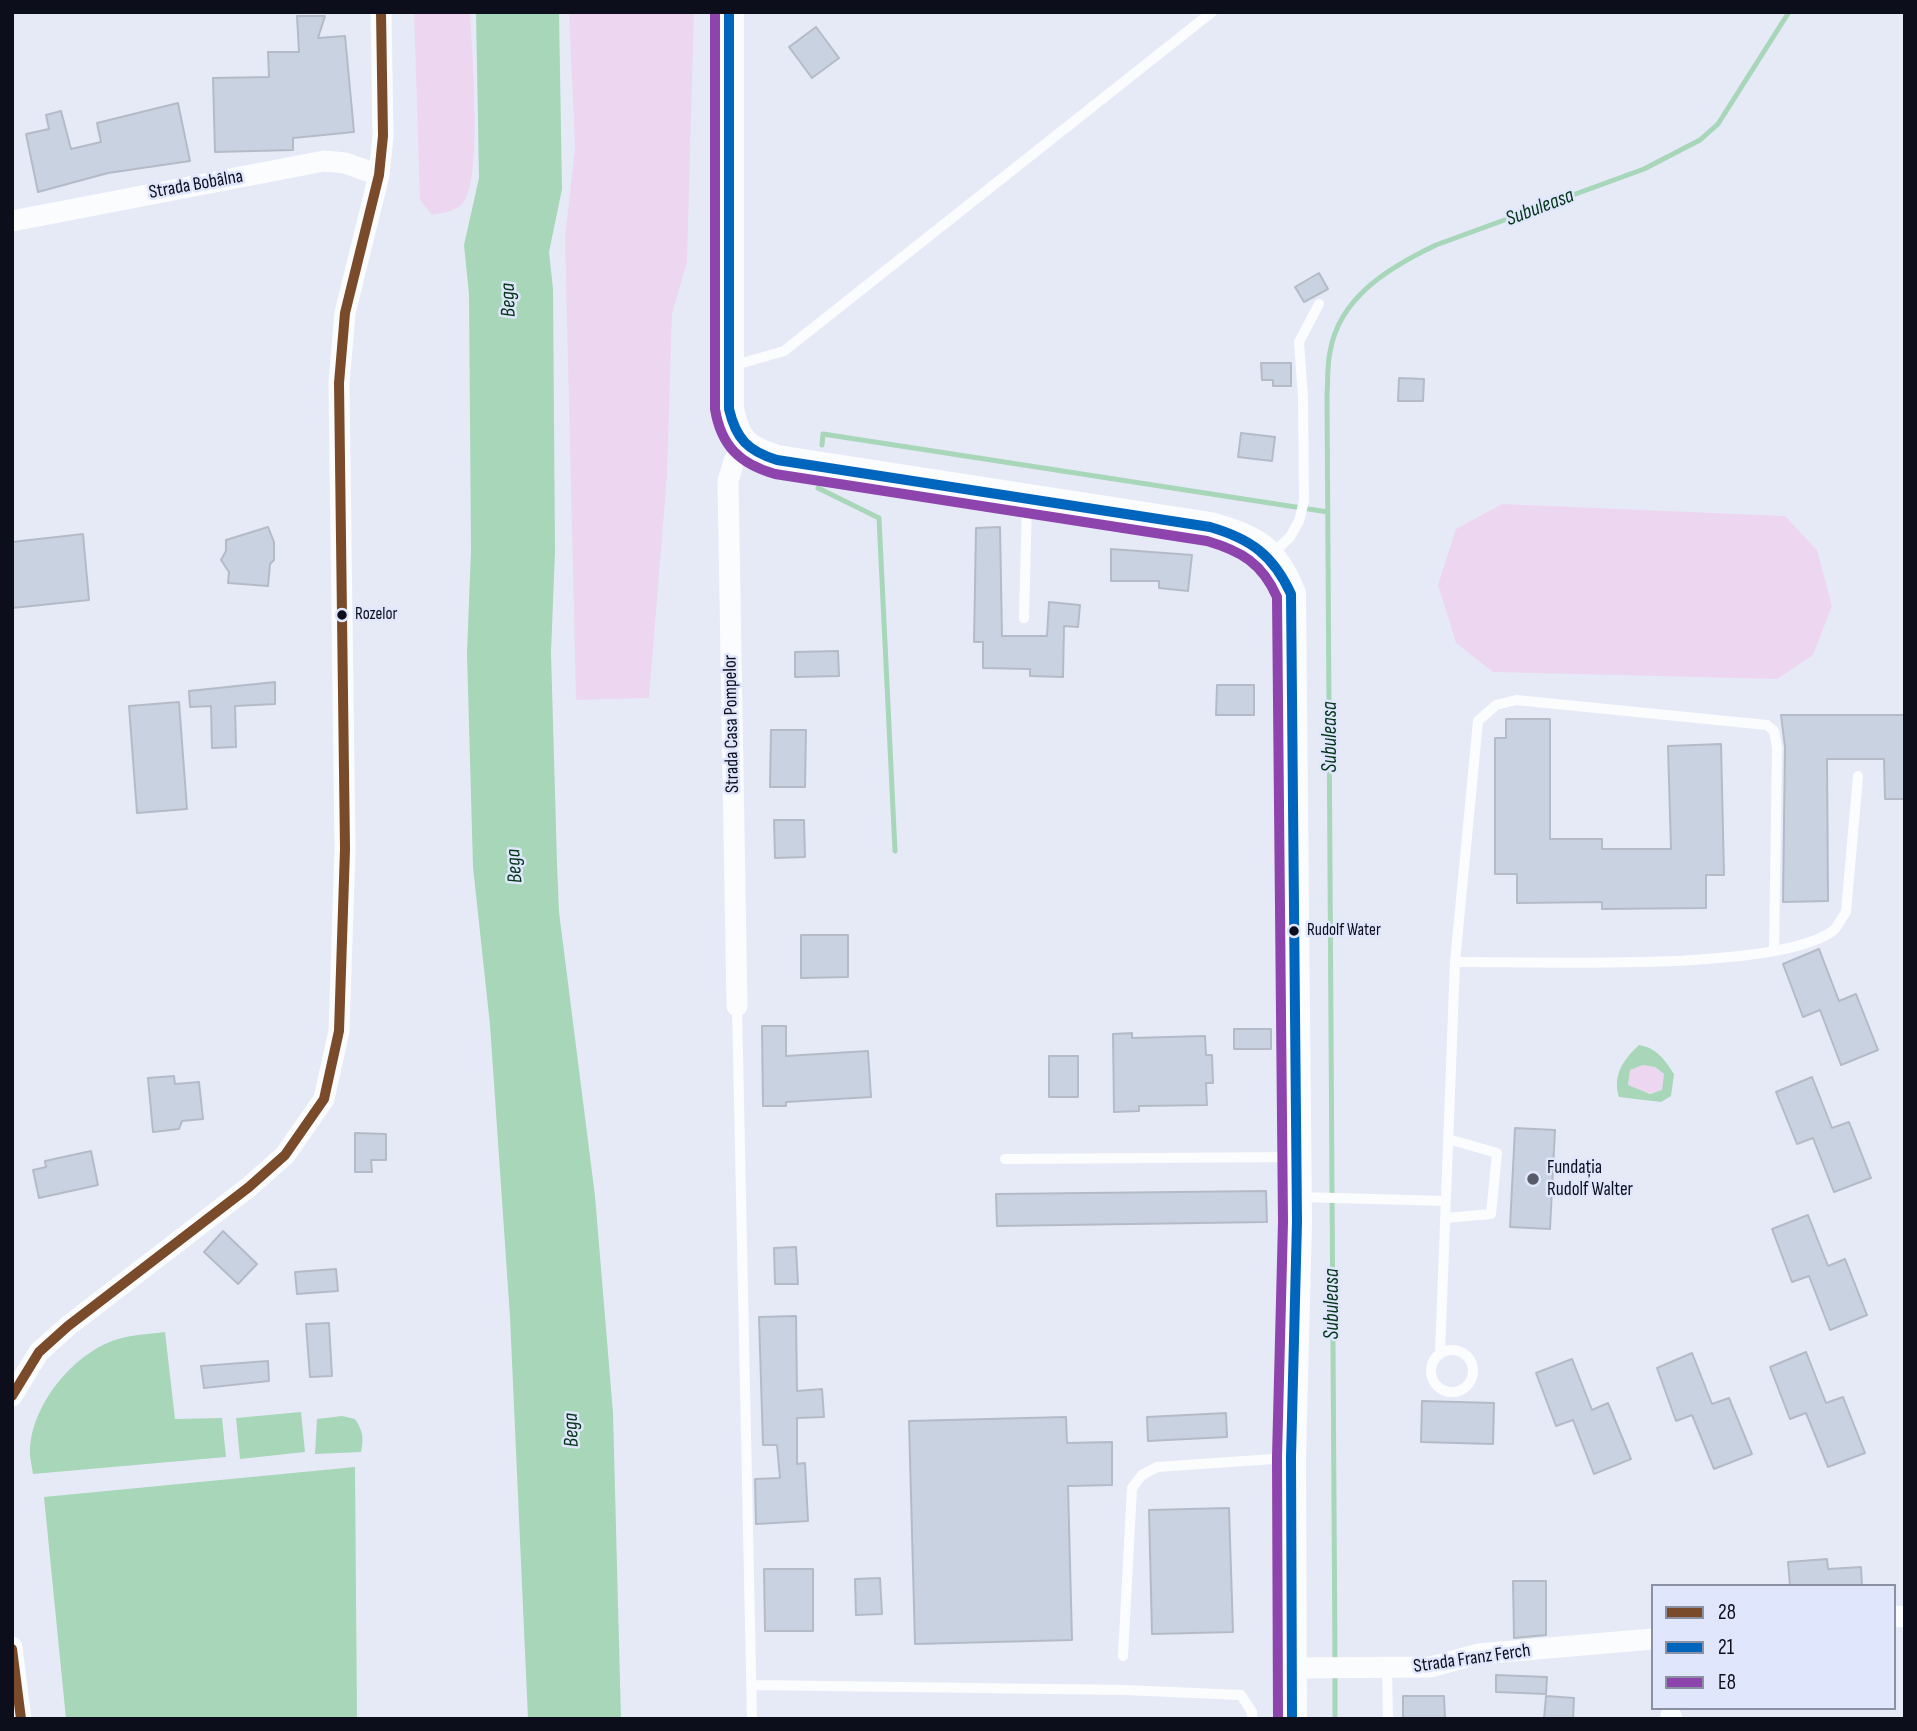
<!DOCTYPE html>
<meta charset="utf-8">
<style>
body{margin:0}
#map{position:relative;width:1917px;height:1731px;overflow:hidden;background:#e6eaf7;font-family:"Sofia Sans Condensed",sans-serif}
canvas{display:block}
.frame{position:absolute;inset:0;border:14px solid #0c0f1b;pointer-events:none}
.legend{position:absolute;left:1651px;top:1584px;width:245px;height:126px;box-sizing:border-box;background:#e0e7fd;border:2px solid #8b91a3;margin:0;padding:9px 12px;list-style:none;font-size:21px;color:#0c0f1b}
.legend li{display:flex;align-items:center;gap:14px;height:35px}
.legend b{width:35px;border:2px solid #8b91a3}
</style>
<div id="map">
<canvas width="1917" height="1731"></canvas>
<div class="frame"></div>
<ul class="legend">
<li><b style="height:9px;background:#7a4b2a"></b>28</li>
<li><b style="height:9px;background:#0065bd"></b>21</li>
<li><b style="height:9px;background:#8e44ad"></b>E8</li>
</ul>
</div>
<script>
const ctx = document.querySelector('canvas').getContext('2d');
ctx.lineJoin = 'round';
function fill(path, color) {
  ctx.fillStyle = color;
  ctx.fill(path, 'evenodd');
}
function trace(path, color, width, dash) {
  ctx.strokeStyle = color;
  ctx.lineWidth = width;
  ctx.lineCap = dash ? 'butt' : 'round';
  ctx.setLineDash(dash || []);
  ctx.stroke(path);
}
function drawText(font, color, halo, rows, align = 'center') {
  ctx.font = font + ' "Sofia Sans Condensed",sans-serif';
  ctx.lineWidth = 5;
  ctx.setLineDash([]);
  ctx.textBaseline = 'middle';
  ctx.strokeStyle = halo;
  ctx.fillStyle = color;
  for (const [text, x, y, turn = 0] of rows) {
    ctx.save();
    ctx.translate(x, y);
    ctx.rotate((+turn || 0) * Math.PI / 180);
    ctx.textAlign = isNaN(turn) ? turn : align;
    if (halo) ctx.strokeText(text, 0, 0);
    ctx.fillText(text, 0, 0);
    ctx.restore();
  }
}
fill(new Path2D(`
 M414 12H470C472 50 482 171 465 200 459 211 444 213 432 215L420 200Z
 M569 12H694L687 262 672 314 667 476 649 698 576 700 565 238 575 147Z
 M1502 504 1785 516 1817 550 1832 606 1813 655 1777 679 1493 672 1456 643 1438 585 1456 529Z
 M1643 1065 1655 1067 1664 1074 1663 1090C1650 1094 1638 1095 1628 1085L1630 1070Z`), '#edd7f0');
fill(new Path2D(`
 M476 12H559L562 189 549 252 553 289 555 551 551 653 557 863 559 912 595 1196 613 1413 621 1719H528L510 1317 490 1025 473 867 467 653 471 550 469 294 464 245 479 178Z
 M1639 1045C1657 1048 1665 1060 1674 1074L1671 1096 1661 1102 1619 1097C1612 1075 1624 1059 1639 1045ZM1643 1065 1655 1067 1664 1074 1662 1090 1650 1094 1628 1085 1630 1070Z
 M165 1332 175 1419 222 1418 226 1457 33 1474C32 1466 29 1455 30 1447 33 1404 72 1356 112 1341 128 1335 148 1334 165 1332Z
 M301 1412 305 1452 240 1459 236 1418Z
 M342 1416 355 1419C363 1431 364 1438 361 1452L315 1454 317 1419Z
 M355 1467 357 1719H66L44 1497Z`), '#a8d6b9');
trace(new Path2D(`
 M822 445 823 434 1328 512
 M818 488 879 518 895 851
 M1335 1661 1327 395C1328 381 1327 366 1330 352 1339 297 1390 267 1436 245L1644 169 1700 140 1718 124 1789 12
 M1335 1671V1719`), '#a8d6b9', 5);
const building = new Path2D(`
 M297 16H325L318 38 345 36 354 132 293 138V150L215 152 213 78 269 77 268 52H299Z
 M816 27 839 58 812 78 789 47Z
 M178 103 190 161 108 173 38 192 26 134 49 129 46 115 61 111 71 149 101 142 97 123Z
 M1319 273 1328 289 1304 302 1295 287Z
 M1261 363H1291V386H1273V380H1262Z
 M1399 378 1424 379 1423 401H1398Z
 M1241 433 1275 437 1272 461 1238 457Z
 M268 527 274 542V560L270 564 268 586 228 583 229 572 221 560 226 551V540Z
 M1000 527 1002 636H1047L1049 602 1080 605 1078 627 1064 626 1063 677 1030 676V669L983 668V642H974L976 528Z
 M83 534 89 600 12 608V542Z
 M1111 549 1192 555 1188 591 1159 588V581H1111Z
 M838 651 839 676 795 677V652Z
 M275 682V704L235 706 236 747 212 748 211 706 190 707 189 691Z
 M1217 685H1254V715H1216Z
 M179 702 187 809 137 813 129 706Z
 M1781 715H1905V799H1885L1884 759H1827L1828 901 1783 902 1785 747Z
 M1506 719H1550V839H1602V849H1671L1668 746 1721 744 1724 875H1706V908L1602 909V902L1517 903V874H1495V738H1506Z
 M771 730H806L805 787H770Z
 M774 820H804L805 857 775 858Z
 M801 935H848V977L801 978Z
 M1819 949 1839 1001 1856 994 1878 1050 1841 1065 1820 1010 1803 1017 1783 964Z
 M762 1026H786V1056L868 1051 871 1097 786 1102V1106H763Z
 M1234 1029H1271V1049H1234Z
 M1132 1033V1038L1205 1036 1206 1055H1212L1213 1083H1206L1207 1105 1139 1106V1111L1114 1112 1113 1034Z
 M1049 1056H1078V1097H1049Z
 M174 1076 175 1084 199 1082 203 1119 182 1121 179 1129 153 1132 148 1078Z
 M1812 1077 1832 1128 1849 1122 1871 1178 1834 1192 1813 1138 1797 1144 1776 1092Z
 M1515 1128 1555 1130 1550 1229 1510 1227Z
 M355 1133 386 1134V1160H371L372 1172H355Z
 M91 1151 98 1185 39 1198 33 1170 46 1167 45 1161Z
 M1266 1191 1267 1222 997 1226 996 1194Z
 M1808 1215 1828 1266 1845 1259 1867 1315 1830 1330 1809 1276 1792 1282 1772 1229Z
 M223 1231 257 1264 238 1284 204 1252Z
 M796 1247 798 1284H775L774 1248Z
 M336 1269 338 1291 297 1294 295 1272Z
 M796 1316 797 1391 822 1389 824 1417 797 1418V1464L805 1463 808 1521 756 1524 755 1479 780 1478 777 1445H763L759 1317Z
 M329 1323 332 1376 310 1377 306 1324Z
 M1806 1352 1826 1403 1843 1397 1865 1453 1828 1467 1806 1413 1790 1419 1770 1367Z
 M1692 1353 1712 1404 1729 1398 1752 1454 1714 1469 1692 1415 1676 1421 1657 1368Z
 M1572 1359 1592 1410 1608 1403 1631 1459 1594 1474 1573 1420 1556 1426 1536 1373Z
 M268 1361 269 1381 204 1388 201 1366Z
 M1422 1401 1494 1403 1493 1444 1421 1442Z
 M1226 1413 1227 1437 1148 1441 1147 1417Z
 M1066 1417 1067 1443 1112 1442V1485L1068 1486 1072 1640 915 1644 909 1421Z
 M1229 1508 1233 1632 1152 1634 1149 1510Z
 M1827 1559 1828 1569 1861 1567 1862 1586H1790L1788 1562Z
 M764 1569H813V1631H765Z
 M880 1578 882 1614 856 1615 855 1579Z
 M1513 1581H1546V1635L1514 1638Z
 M1496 1675 1547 1677 1546 1694 1496 1692Z
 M1403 1696H1444L1445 1719H1403Z
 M1546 1696 1574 1698 1573 1719H1544Z`);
fill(building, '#c9d2e0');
trace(building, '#b4bbc7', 2);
trace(new Path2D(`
 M732 366 784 351 1212 12
 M1272 554 1290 537 1299 521 1304 501 1303 397 1299 342 1319 304
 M1024 618 1027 502
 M1455 962C1532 961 1779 973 1834 930 1838 926 1842 917 1846 912L1858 776
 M737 1006 752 1719
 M1005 1159 1294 1157
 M1300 1197 1445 1201
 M1445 1218 1491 1214 1497 1153 1448 1139
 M1431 1371a21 21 0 1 1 42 0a21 21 0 1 1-42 0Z
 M1440 1354 1455 962 1478 721 1496 705 1516 700 1767 725 1774 731 1777 747 1774 951
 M1123 1656 1132 1488 1142 1475 1157 1467 1288 1458
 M1387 1668 1388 1719
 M752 1685 1125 1690 1241 1695 1252 1712V1719`), '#fbfcfe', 10);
trace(new Path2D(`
 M12 221 324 161 345 163 379 175
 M737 1006 728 481 734 461 745 447
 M12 1396 39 1352 68 1326 249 1187 285 1155 324 1099 339 1031 345 849 339 383 345 313 379 175 383 136 381 12
 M1894 1616 1905 1617
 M12 1647 21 1719
 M1291 1668 1431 1667 1478 1654 1653 1639
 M1671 1716 1672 1719`), '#fbfcfe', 21);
trace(new Path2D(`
 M729 12V409C736 442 744 450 777 460L1210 527C1255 540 1273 549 1291 594L1297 1222 1291 1457 1292 1719`), '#fbfcfe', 30);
trace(new Path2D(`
 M12 1396 39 1352 68 1326 249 1187 285 1155 324 1099 339 1031 345 849 339 383 345 313 379 175 383 136 381 12
 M12 1649 21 1719`), '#7a4b2a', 10);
trace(new Path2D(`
 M729 12V409C736 439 748 451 777 460L1210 527C1251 539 1273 555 1291 594L1297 1222 1291 1457 1292 1719`), '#0065bd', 10);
trace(new Path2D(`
 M715 12V409C721 446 740 464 775 474L1207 541C1241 551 1262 563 1277 597L1283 1222 1277 1457 1278 1719`), '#8e44ad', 10);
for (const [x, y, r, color] of [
 [342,615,6,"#0c0f1b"],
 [1294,931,6,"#0c0f1b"],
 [1533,1179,7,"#585c68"]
]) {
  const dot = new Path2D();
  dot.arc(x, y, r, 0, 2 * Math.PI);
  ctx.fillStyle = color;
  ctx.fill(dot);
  trace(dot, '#e0e7fd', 2.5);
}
drawText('17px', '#0c0f1b', '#e0e7fd', [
 ["Rozelor",355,615],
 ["Rudolf Water",1307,931]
], 'left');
drawText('19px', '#0c0f1b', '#e0e7fd', [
 ["Strada Bobâlna",196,185,-10],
 ["Strada Casa Pompelor",732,724,-91],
 ["Strada Franz Ferch",1472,1659,-8]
]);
drawText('19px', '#0c0f1b', '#e0e7fd', [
 ["Fundația",1547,1168],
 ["Rudolf Walter",1547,1190]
], 'left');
drawText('italic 21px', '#033518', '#e0e7fd', [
 ["Subuleasa",1540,208,-21],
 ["Bega",509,300,-92],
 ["Subuleasa",1331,737,-90],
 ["Bega",515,866,-94],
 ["Subuleasa",1333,1304,-90],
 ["Bega",572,1430,-92]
]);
</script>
